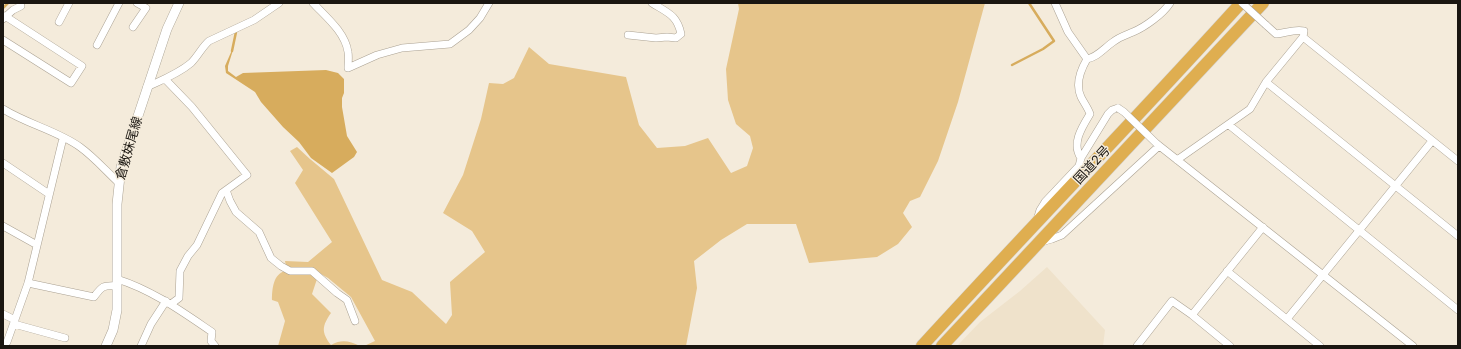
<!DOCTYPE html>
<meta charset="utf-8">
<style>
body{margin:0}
#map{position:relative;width:1461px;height:349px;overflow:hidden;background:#f4ebdb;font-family:Lato,sans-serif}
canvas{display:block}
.frame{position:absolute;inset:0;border:4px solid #1a1611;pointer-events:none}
</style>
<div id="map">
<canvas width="1461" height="349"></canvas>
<div class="frame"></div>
</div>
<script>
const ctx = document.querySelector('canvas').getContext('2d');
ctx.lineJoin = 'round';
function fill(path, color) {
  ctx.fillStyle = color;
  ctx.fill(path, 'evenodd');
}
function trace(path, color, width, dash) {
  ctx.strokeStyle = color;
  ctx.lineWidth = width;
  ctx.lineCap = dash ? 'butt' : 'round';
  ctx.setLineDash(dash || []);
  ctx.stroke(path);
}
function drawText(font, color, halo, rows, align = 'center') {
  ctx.font = font + ' Lato,"Noto Sans JP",sans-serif';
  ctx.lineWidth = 3;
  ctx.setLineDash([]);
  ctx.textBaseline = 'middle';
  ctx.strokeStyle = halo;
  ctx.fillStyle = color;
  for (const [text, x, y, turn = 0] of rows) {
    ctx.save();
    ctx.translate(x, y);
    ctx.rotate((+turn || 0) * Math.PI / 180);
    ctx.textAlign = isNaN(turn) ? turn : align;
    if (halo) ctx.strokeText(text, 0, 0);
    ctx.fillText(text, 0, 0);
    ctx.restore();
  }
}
fill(new Path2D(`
 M1047 267 1105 330 1103 346H957L980 322 1020 291Z`), '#efe2cb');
fill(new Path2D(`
 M738 3H985L958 102 938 161 920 197 910 201 903 213 912 227 898 244 877 257 809 263 796 224H747L721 240 694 261 697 288 686 346H364L375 341 351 297 328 278 312 269H298L286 266 285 261 308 262 332 242 295 183 303 170 290 151 297 147 310 159 334 179 382 280 412 292 446 324 452 315 450 282 485 252 472 231 443 213 463 175 481 119 489 83 503 84 514 78 529 47 549 64 626 77 639 125 657 148 685 146 708 138 731 173 747 166 753 148 750 136 736 124 728 100 726 69 739 9Z
 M285 271 312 274 317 279 312 294 331 313C322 326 321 332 331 345 342 339 349 341 360 346H278L285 321 278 302 272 300C272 290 273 274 285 271Z`), '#e6c58b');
fill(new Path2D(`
 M232 50H233L228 66V71L236 77 243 73 326 70 338 73 344 79V93L342 98V107L347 136 357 152 354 157 332 173 311 158 299 142 283 127 261 102 255 92 226 73 225 66Z`), '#d7ac5d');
trace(new Path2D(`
 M3 8 8 3
 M232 51 236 32
 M1012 65 1043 49 1054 41 1029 3`), '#d7ac5d', 2.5);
const street = new Path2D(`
 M313 3C326 17 345 32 348 52 349 57 348 63 348 68L377 55 402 48 450 44 469 30 480 18 489 3
 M1055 3 1068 32 1087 59
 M3 19 13 10 21 6 20 3
 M59 22 69 3
 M1266 25 1276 34C1286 33 1294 29 1304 31L1303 37
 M133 27 146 8 137 3
 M628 35 656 38 667 37 676 38 681 34C677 15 668 13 652 3
 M3 40 71 83 82 66 5 16
 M97 45 119 3
 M1087 59C1098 57 1104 48 1113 42 1119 37 1126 35 1133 32 1145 27 1163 14 1170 3
 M165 79 192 107 247 175 222 193 197 245 188 256 180 271 179 298 171 304
 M1266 82 1458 236
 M147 87C162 80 178 74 191 63 198 56 202 47 209 41L254 20 279 3
 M3 109C27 124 58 131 80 147 94 157 106 171 119 183
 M1229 125 1458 310
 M1157 144 1413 346
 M1081 158C1071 144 1082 127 1090 114 1088 108 1084 103 1081 97 1075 84 1080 71 1087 59
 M1177 160 1250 109 1266 82 1303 37 1458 161
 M3 163 49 194
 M226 190 230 201 236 212 259 232 271 258 281 266 290 271H312L337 293 347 300 355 321
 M1037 220 1040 210 1045 202 1079 166 1081 158 1108 114 1112 110 1118 108
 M3 226 37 245
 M1041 242 1052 239 1062 235 1159 146
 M1227 271 1320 346
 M117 279C152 290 181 311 212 332L211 341 215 346
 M28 283 94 297C102 286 103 285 117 286
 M3 314 15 320
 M1192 315 1230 346
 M1287 319 1432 141
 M14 324 65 338
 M3 346 7 342 28 283 63 138
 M141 346 151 324 166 301
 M1137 346 1172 301 1192 315 1263 227`);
const secondary = new Path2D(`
 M106 346 113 330 117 310V204L121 167 167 29 179 3`);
const highway = new Path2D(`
 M922 346C1027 231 1136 119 1241 3
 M942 346 1263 3`);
trace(street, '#aaa192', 8);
trace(secondary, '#aaa192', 10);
trace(highway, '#d1d0cf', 13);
trace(street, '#fff', 7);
trace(secondary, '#fff', 9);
trace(highway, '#dfae50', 12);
const streetBridge = new Path2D(`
 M1242 3 1266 25
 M1118 108 1124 112 1157 144`);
trace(streetBridge, '#aaa192', 8, []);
trace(streetBridge, '#fff', 7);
drawText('13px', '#1a1611', '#f4ebdb', [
 ["倉敷妹尾線",129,148,-74],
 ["国道2号",1092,165,-47]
]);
</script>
